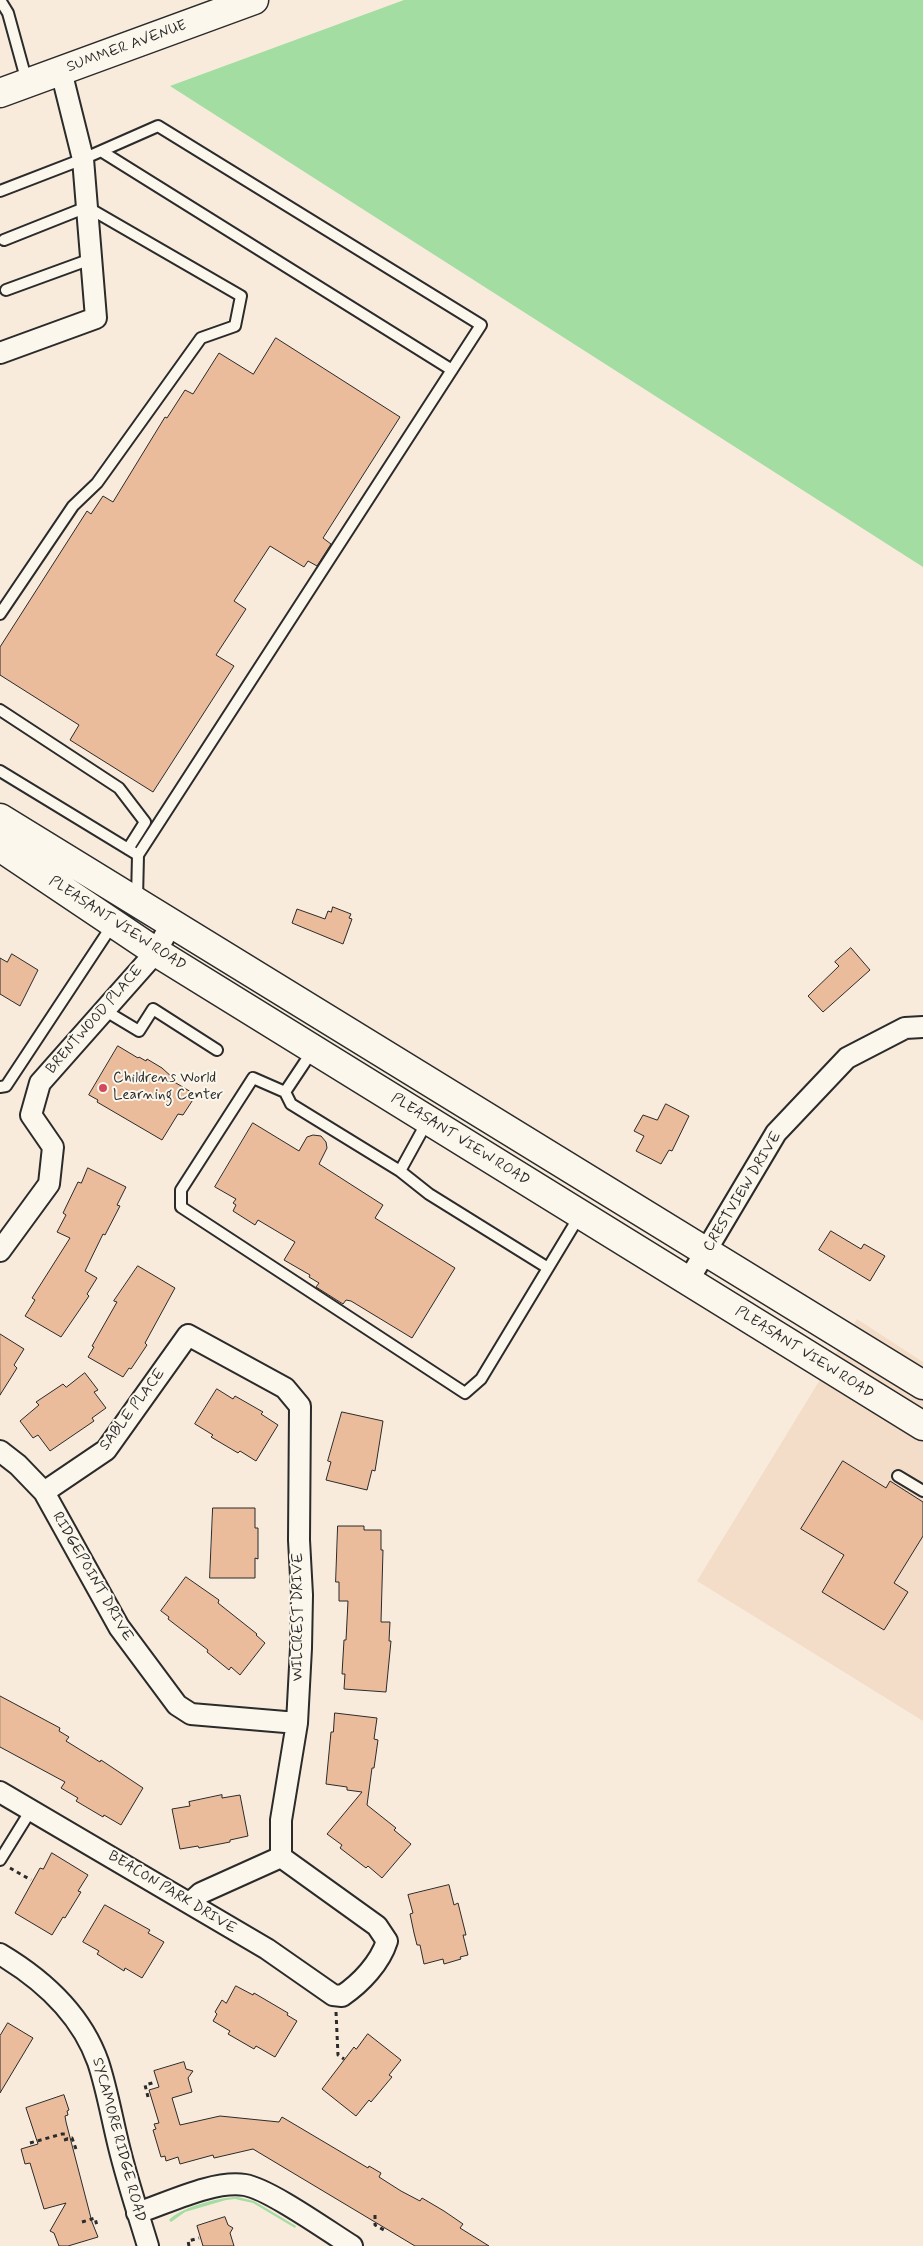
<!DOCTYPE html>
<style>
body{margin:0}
canvas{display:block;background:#f8ebdc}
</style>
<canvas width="923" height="2246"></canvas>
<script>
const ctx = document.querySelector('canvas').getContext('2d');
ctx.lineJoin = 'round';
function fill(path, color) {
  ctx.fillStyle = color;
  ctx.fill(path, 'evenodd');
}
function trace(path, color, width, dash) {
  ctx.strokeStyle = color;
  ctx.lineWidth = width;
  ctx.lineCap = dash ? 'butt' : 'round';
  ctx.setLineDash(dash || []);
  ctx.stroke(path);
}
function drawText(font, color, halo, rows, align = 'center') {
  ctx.font = font + ' Mynerve,sans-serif';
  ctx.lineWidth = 4;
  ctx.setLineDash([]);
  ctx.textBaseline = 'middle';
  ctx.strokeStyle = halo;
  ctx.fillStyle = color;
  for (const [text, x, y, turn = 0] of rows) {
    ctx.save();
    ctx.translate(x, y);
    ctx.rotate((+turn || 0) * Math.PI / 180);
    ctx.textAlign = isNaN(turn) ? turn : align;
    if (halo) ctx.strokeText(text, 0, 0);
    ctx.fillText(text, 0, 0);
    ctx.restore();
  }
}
fill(new Path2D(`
 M857 1319 923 1362V1721L697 1581Z`), '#f4ddc8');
fill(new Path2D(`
 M404 0H923V567L170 86Z
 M238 2197 254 2201 296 2226 295 2228 253 2203 235 2199 226 2200 185 2212 171 2222 169 2220C181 2207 220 2197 238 2197Z`), '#a3dda2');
const building = new Path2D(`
 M276 338 400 417 323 538 331 544 317 566 308 561 304 567 270 546 234 601 246 609 216 655 234 666 153 792 70 740 79 725 0 675V647L87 511 91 514 103 496 113 502 165 417 167 418 185 390 193 394 219 353 253 374Z
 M333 907 351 914 349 918 352 919 343 944 292 923 297 909 325 919 328 911 331 912Z
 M851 948 870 970 823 1012 808 996 839 966 835 962Z
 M12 954 38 970 20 1006 0 994V958L7 962Z
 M118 1046 138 1058 139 1057 146 1061 147 1059 162 1068 173 1078 171 1080 196 1095 183 1115 178 1114 162 1140 97 1102 98 1100 89 1095Z
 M666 1104 689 1116 672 1151 669 1150 661 1164 636 1151 644 1136 634 1131 643 1115 657 1120Z
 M253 1123 299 1151 307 1137 313 1135 321 1136 326 1142 327 1148 319 1164 383 1205 375 1218 455 1268 412 1338 351 1301 346 1300 343 1304 316 1287 319 1283 309 1277 310 1275 284 1260 295 1242 258 1220 255 1225 233 1211 236 1205 233 1203 236 1199 215 1187Z
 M88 1168 126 1187 117 1205 120 1206 105 1235 103 1234 85 1271 97 1278 87 1294 89 1296 61 1337 25 1316 35 1300 32 1298 70 1238 57 1232 66 1215 63 1213 78 1182 81 1183Z
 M831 1231 861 1249 864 1244 885 1256 870 1281 819 1250Z
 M138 1266 175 1288 145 1343 147 1345 131 1369 129 1368 123 1377 88 1357 94 1347 92 1346 117 1302 114 1301Z
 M0 1334 24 1349 14 1365 17 1368 0 1395Z
 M85 1373 98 1390 94 1392 106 1408 92 1418 94 1421 50 1451 38 1435 33 1438 20 1421 39 1405 36 1402 63 1384 66 1387Z
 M217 1389 233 1399 235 1396 263 1412 261 1414 278 1425 256 1461 240 1451 238 1453 211 1437 213 1435 195 1424Z
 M342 1412 383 1421 375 1471 372 1470 367 1490 326 1480 331 1462 328 1461Z
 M843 1461 886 1488 890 1481 923 1502V1536L894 1583 908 1592 884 1630 822 1592 844 1555 801 1529Z
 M213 1508H255V1528H258V1559L255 1558V1578H210Z
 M338 1526H364V1530H381V1550H383L381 1622H390L389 1641H391L386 1692 344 1689 345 1674H342L344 1640H346L348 1601H339V1582H336Z
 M186 1577 219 1600 218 1603 257 1634 256 1635 265 1643 240 1675 231 1667 229 1670 207 1652 208 1650 168 1619 169 1617 161 1611Z
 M0 1696 60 1728 59 1731 69 1737 66 1741 100 1762 101 1760 143 1788 121 1825 104 1815 103 1817 76 1801 78 1798 61 1788 65 1782 0 1747Z
 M335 1713 377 1718 374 1739 378 1740 374 1768H372L367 1805 396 1828 394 1830 411 1844 382 1878 368 1866 366 1868 340 1848 342 1845 327 1834 362 1792 347 1790V1787L326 1784 331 1732H333Z
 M222 1795V1798L240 1795 248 1836 230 1840V1842L199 1848 198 1846 180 1849 172 1809 190 1806 189 1802Z
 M52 1853 88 1875 78 1891 81 1892 65 1918 63 1917 52 1935 15 1913 40 1868 43 1869Z
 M449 1885 454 1905 458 1903 466 1935H463L468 1955 460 1957 461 1959 444 1964 443 1959 424 1964 420 1945H417L414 1933 410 1914 413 1913 408 1895Z
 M105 1905 150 1930 148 1933 164 1942 142 1978 125 1968 124 1971 97 1954 99 1951 83 1942Z
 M236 1986 253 1995 254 1993 288 2013 287 2015 297 2021 275 2057 256 2046 254 2049 228 2034 230 2031 213 2021 217 2014 215 2012 222 2000 226 2003Z
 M8 2023 33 2038 0 2093V2036Z
 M368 2034 401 2060 389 2075 392 2077 371 2102 369 2100 356 2116 322 2089 354 2047 356 2049Z
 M184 2062 186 2069 193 2071 188 2078 192 2092 172 2098 180 2125 220 2116 279 2122 282 2117 368 2168 369 2166 381 2173 379 2177 401 2191 420 2201 422 2198 444 2211 463 2224 460 2228 489 2246H415L253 2149 214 2158 213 2155 180 2164 178 2157 166 2161 165 2156 161 2157 153 2130 156 2129 154 2124 159 2123 149 2090 159 2087 154 2071Z
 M64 2095 69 2110 67 2111 68 2115 65 2116 66 2122 92 2222 98 2237 68 2246H59L54 2233 50 2231 66 2203 44 2209 30 2163 25 2164 21 2149 38 2144 26 2108Z
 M225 2217 228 2225 233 2228 230 2233 234 2246H203L197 2226Z`);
fill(building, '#ebbc9b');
trace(building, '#2b2b2b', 1);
const lane = new Path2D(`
 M0 0 8 13 27 82
 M101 151 452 370
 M0 191 83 159 158 126 481 325 138 855 0 771
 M6 290 91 259
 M0 614 73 506 97 483 201 338 235 326 241 296 87 207 4 240
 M0 710 119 788 145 822 128 849
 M137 899 138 855
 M104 1010 139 1031 153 1009 217 1050
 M313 1050 285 1092 253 1078 181 1190V1207L465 1393 481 1379 580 1215
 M0 1087 6 1086 113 924
 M285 1092 291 1104 400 1171 428 1120
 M400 1171 429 1194 548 1268
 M898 1476 923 1491
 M0 1860 31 1810`);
const street = new Path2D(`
 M0 353 96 318 83 159 61 71
 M0 1251 49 1184 53 1147 31 1115 40 1083 156 952 172 922
 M688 1281 776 1133 847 1058 905 1028 923 1027
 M0 1451 18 1465 44 1492 119 1627 177 1705 191 1714 297 1723
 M44 1492 106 1450 188 1335 285 1388 300 1406 299 1540 302 1595 301 1648 297 1723 281 1820V1857L201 1893 190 1903
 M0 1792 267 1949 333 1995 342 1996C361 1983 380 1963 387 1941L377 1926 281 1857
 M0 1954C42 1979 81 2014 98 2062 107 2089 112 2119 119 2147 127 2180 138 2213 148 2246
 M137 2213C168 2203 213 2180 245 2185 269 2189 328 2231 352 2246`);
const secondary = new Path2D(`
 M0 818C309 1005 614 1198 923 1385
 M0 847 156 952 923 1426`);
const primary = new Path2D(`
 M0 93 254 0`);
trace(lane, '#2b2b2b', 14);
trace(street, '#2b2b2b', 24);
trace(secondary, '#2b2b2b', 31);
trace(primary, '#2b2b2b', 31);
trace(new Path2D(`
 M10 1868 31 1880
 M336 2012 338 2055 344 2059
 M148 2097 145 2085 156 2082
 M64 2140 72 2138 77 2152
 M30 2143 62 2134H65L67 2139
 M375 2215V2225L384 2230
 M82 2222 95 2218 97 2226
 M189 2246 188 2241 199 2238`), '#2b2b2b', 3, [4, 4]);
trace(lane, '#fbf7ec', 10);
trace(street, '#fbf7ec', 20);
trace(secondary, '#fbf7ec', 28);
trace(primary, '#fbf7ec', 28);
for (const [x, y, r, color] of [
 [103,1088,5,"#d1495b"]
]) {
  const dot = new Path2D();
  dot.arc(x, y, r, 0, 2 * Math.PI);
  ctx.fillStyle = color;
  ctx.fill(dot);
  trace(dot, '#fbf7ec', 2);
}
drawText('15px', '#2b2b2b', '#fbf7ec', [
 ["SUMMER AVENUE",127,47,-20],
 ["PLEASANT VIEW ROAD",117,924,33],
 ["BRENTWOOD PLACE",95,1020,-49],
 ["PLEASANT VIEW ROAD",460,1140,32],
 ["CRESTVIEW DRIVE",743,1192,-59],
 ["PLEASANT VIEW ROAD",804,1353,32],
 ["SABLE PLACE",133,1410,-53],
 ["RIDGEPOINT DRIVE",92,1577,60],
 ["WILCREST DRIVE",299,1617,-90],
 ["BEACON PARK DRIVE",172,1893,31],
 ["SYCAMORE RIDGE ROAD",118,2140,75]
]);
drawText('15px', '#2b2b2b', '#fbf7ec', [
 ["Childrens World",113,1079],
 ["Learning Center",113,1096]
], 'left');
</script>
